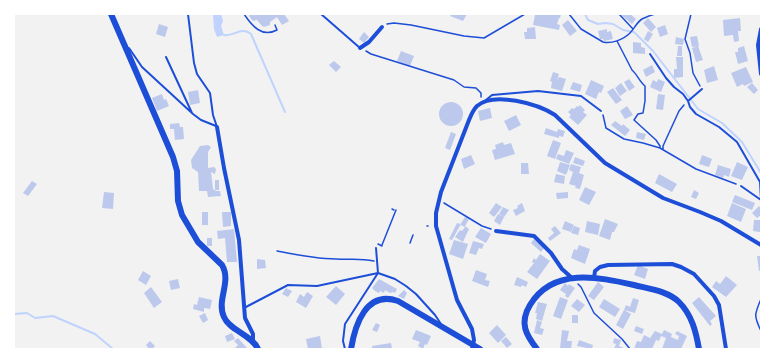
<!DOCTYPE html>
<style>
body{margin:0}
#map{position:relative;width:775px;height:363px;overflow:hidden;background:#f2f2f2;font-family:"Source Serif 4",serif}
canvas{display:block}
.frame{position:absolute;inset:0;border:15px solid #fff;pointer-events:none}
</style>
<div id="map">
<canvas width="775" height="363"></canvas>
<div class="frame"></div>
</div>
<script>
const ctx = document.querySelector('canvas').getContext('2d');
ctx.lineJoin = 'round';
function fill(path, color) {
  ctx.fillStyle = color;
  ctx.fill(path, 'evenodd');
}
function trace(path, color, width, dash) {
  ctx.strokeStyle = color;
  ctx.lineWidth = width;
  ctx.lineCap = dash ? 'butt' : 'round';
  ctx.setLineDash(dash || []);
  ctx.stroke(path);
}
fill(new Path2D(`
 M213 14H221L223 21 221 26 224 35 217 37 214 29Z`), '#bfd3fe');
trace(new Path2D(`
 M585 14 588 20 598 24 605 23 613 24 623 30 634 32 653 51 698 109 722 123 742 142 761 173
 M224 35C233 37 242 26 251 34L285 112
 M14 314 27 313 35 318 53 316 95 334 113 349`), '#bfd3fe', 2);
fill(new Path2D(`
 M250 14H284L289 21 282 25 277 17 270 22V25L264 27 262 26 257 20 253 21 249 16Z
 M451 14H467L463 21 450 16Z
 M537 14H561L560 18H559L557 24 560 25 559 30 533 25 535 15Z
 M620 14H630L636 19 632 24Z
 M648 18 656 27 651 32 643 23Z
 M740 18 741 31H738L739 41 734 42 733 35 724 36 723 20Z
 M568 20 577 31 570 36 562 25Z
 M159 24 168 27 165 37 156 34Z
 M665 25 668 34 660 37 657 28Z
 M535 27 536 39H525L524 32H527V28Z
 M607 29V32L611 31 613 39 604 41 603 39H600L598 31Z
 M648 31 653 34 648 42 644 39Z
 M364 32 369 37 364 43 359 39Z
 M697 36 699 46 692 47 690 37Z
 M676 37 684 39 683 45 675 44Z
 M633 42 641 43V47L645 48V54L633 53Z
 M678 46H682V56H677Z
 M698 46 703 60 696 62 692 48Z
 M744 46 748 61 738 64 735 52H738V48Z
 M401 51 414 56 410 66 397 61Z
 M676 57H683V77L674 78V69H677Z
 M334 61 341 67 336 72 329 65Z
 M652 65 655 72 646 77 643 70Z
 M714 66 718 80 707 83 704 70Z
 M746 67 753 82 744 86 743 84 737 87 731 73Z
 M553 72 559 74 557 80 559 77 566 79 562 91 551 88 552 82 550 81Z
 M629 79 635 87 629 91 624 82Z
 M658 79 665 82 661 92 650 87 653 80 657 82Z
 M591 80 604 86 601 93 599 92 596 99 585 94Z
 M573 82 582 85 580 92 570 89Z
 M621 83 627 91 620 96 615 88Z
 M752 83 758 90 754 94 747 87Z
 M613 88 622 100 616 104 607 92Z
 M198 90 200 103 190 105 188 92Z
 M162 94 164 100 166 99 169 106 157 111 152 98Z
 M658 94 665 95 663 110 656 109Z
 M439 114a12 12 0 1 1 24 0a12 12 0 1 1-24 0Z
 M580 105 585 110 583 112 587 115 578 125 569 117 571 115 568 112 572 108 574 109 577 106 578 107Z
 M627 106 633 115 625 119 620 111Z
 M490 108 492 118 480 121 478 111Z
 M516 115 521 125 509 131 504 121Z
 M615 121 622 126 623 124 630 130 625 136 611 125Z
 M179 123 180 127H183L184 139 175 140 174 129H170V124Z
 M546 128 557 132 558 129 565 131 563 137 559 136V138L544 134Z
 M451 132 456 134 450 150 445 148Z
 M637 132 646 134 644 140 636 138Z
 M553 140 561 143 555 159 547 156Z
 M503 142 504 145 511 143 515 154 495 160 492 150 496 149 495 145Z
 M208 145 211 147 208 152V168L214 167 216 169 215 174 211 172 213 189 216 191H220L221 196 208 197 207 191H199L198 172 192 168 191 160 200 146Z
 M566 150 574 153 569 164 556 159 558 154 564 156Z
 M471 155 475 164 464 169 461 159Z
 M702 155 712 159 709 167 699 164Z
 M575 157 585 161 583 166 573 163Z
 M560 162 570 165 566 175 557 171Z
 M737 162 748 167 742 180 731 176Z
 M521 163H528L529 174H521Z
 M571 164 581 167 579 173 584 175 580 189 575 188 576 186 569 184 573 172 569 170Z
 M718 165 731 169 729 177 724 175 723 178 715 175Z
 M556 174 565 176 564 184 554 182Z
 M659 174 677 184 672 192 655 183Z
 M215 180H219V190H215Z
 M32 181 37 184 28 196 23 193Z
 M585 187 596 192 589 205 579 200Z
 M694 190 699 193 696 199 691 197Z
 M104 192 114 193 113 209 102 208Z
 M568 192V198L557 199 556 193Z
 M735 195 755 203 752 210 732 202Z
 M496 203 502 207 494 217 489 213Z
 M522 203 525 211 516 216 513 210 518 208 517 206Z
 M732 203 746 209 741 222 727 216Z
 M759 206 761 208V215L757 218 752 213Z
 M503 207 509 210 504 217 499 214Z
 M202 212H208V225H202Z
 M222 212H231V226L223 227Z
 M498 214 504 217 500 225 494 221Z
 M465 217 469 219 465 226 469 229 463 242 455 237 460 230 462 231 465 227 460 225Z
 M605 219 618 224 614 232H612L610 240 599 236Z
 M754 220H761L760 232 753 231Z
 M565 221 574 225 571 232 562 229Z
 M587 221 600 224 598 235 585 232Z
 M457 223 461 224 452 240 449 239Z
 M555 226 561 233 550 241 548 238 554 233 551 229Z
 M574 226 580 228 578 235 571 233Z
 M481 228 491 234 486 243 475 237Z
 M234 229 237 262H227L225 238 218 239 217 231Z
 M207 238H212V246H207Z
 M534 239 544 248 541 252 531 243Z
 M454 240 468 244 463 259 449 254Z
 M473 241 484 244 482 249 479 248 476 255 469 253Z
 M579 245 590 249 585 264 571 258 574 249 577 250Z
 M540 254 550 261 537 279 527 272 534 263 532 262 534 258 536 260Z
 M757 256H761V271H759Z
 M257 259 265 260 266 268 257 269Z
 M638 265 648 269 645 279 634 275Z
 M476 270 487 274 485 280 490 281 488 287 472 281Z
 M143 271 151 276 146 285 138 280Z
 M726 276 737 285 726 297 712 287 716 281 720 284Z
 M517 277 528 282 526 287 522 285 521 287 514 285Z
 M178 279 180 288 171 290 169 281Z
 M379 279 397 289 395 293 393 292 390 293 385 290 384 293 380 291 379 293 375 291 372 288Z
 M598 282 604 287 594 300 588 296Z
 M565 283 568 286 569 284 575 288 568 298 565 296 566 294 560 290Z
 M336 286 345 294 336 305 326 297Z
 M151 287 162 302 154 308 144 293Z
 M286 288 292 291 288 297 282 294Z
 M404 290 407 293 404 299 398 296Z
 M307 292 313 296 306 308 296 302 300 294 304 297Z
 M199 297 212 300 210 309 204 308V312L193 309 194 304 197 305Z
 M560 297 568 300 561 319 553 316Z
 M699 297 716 316 710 321 712 324 710 326 692 303Z
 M633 298 639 300 635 313 624 310 626 305 630 307Z
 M577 299 585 305 579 312 571 306Z
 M604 299 620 309 615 317 599 307Z
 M538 302 547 304 542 321 536 319 537 313H535Z
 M624 310 631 314 623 329 616 325Z
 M205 313 208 320 203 323 199 316Z
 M572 315H578V323H572Z
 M537 320 542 322 540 328 544 329 542 335 534 333Z
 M376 323 380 325 377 332 372 330Z
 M497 325 506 335 498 343 489 333Z
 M636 326 644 329 642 334 634 331Z
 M416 330 431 336 427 345 425 344 423 349 418 346 420 342 412 339Z
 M562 330 569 331 567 341H572L571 349H560Z
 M664 330 672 334 671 337 678 340 679 336 675 334 677 331 687 336 681 349H662L666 338 661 336 659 341 656 340 652 349H634L637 341 641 342 644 335 650 338 655 331 662 334Z
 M232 333 235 339 227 342 225 336Z
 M320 336 322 349H308L306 339Z
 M506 337 512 344 507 348 501 341Z
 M238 338 247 348 246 349H234L238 345 234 341Z
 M614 338 621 340 619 346 626 349H614L616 344 613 343Z
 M579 340 593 345 592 349 577 346Z
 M150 341 155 346 152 349H149L146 345Z
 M391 343 392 349H372V346Z`), '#bdc9ec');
trace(new Path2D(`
 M244 14C252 26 262 38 277 30L275 25
 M569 14 581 29 603 42C611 44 623 40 630 33 634 29 637 22 642 19 646 17 651 15 655 14
 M619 14 633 29
 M691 14 685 39 690 53 693 73 700 86
 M387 24 394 23 411 25 464 36 484 38 525 14
 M617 41 632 70C637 74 639 81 645 86V101L643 113 638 114 634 120 656 140 660 146V148
 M366 51 371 54 454 80 464 87 476 88 481 93V97
 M603 115 606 128 624 139 643 143 660 148 696 169 736 184
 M663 149V146L679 111 684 105
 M444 203 482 226 491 229
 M392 209 394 210
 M427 226H428
 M410 243 413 235
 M378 244 382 246V245L396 210
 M277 251C297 255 316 259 336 259 351 260 359 258 374 261
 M578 284 581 287 594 313 622 339 630 349
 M761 299C754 315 754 316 761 331`), '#1d4ed8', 1.5);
trace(new Path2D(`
 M188 14 194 63 197 74 210 93 213 115 217 127
 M321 14 360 48
 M129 48 142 67 193 114 201 120 216 126
 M650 54 666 78 674 87 683 94 688 101 690 107 696 114 719 127 737 142 760 182 761 200
 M166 57 192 113
 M486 100 492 95 538 91 581 96 601 111
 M688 101 702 89
 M741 186 761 200
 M244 308 288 285 317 286 378 273 395 279 406 286 416 294 435 315 441 324
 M345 349 343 341 345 324 378 273 376 248`), '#1d4ed8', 2);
trace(new Path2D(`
 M761 29 758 45 761 74
 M360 48 369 42 382 27
 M217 127 224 168 239 240 245 318 253 334V342
 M496 231 534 236 551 253 562 269 572 278
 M594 278 595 271 600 267 608 265 672 264 681 267 694 274 714 296 719 305 726 349
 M472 349 474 340 472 329 457 300 436 226V213L441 192 469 120C471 115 473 110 477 106 494 91 538 104 555 115L605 163 663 198 700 212 721 221 761 245`), '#1d4ed8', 4);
trace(new Path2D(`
 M111 14 173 157 177 171 178 201 182 215 198 242 222 265C232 282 216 300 224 317 229 330 252 335 258 349
 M351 349C355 325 366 290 398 301L480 349
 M537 349C526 335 519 323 530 305 553 267 598 277 634 285 650 289 668 291 679 302 692 315 696 332 699 349`), '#1d4ed8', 6);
</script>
